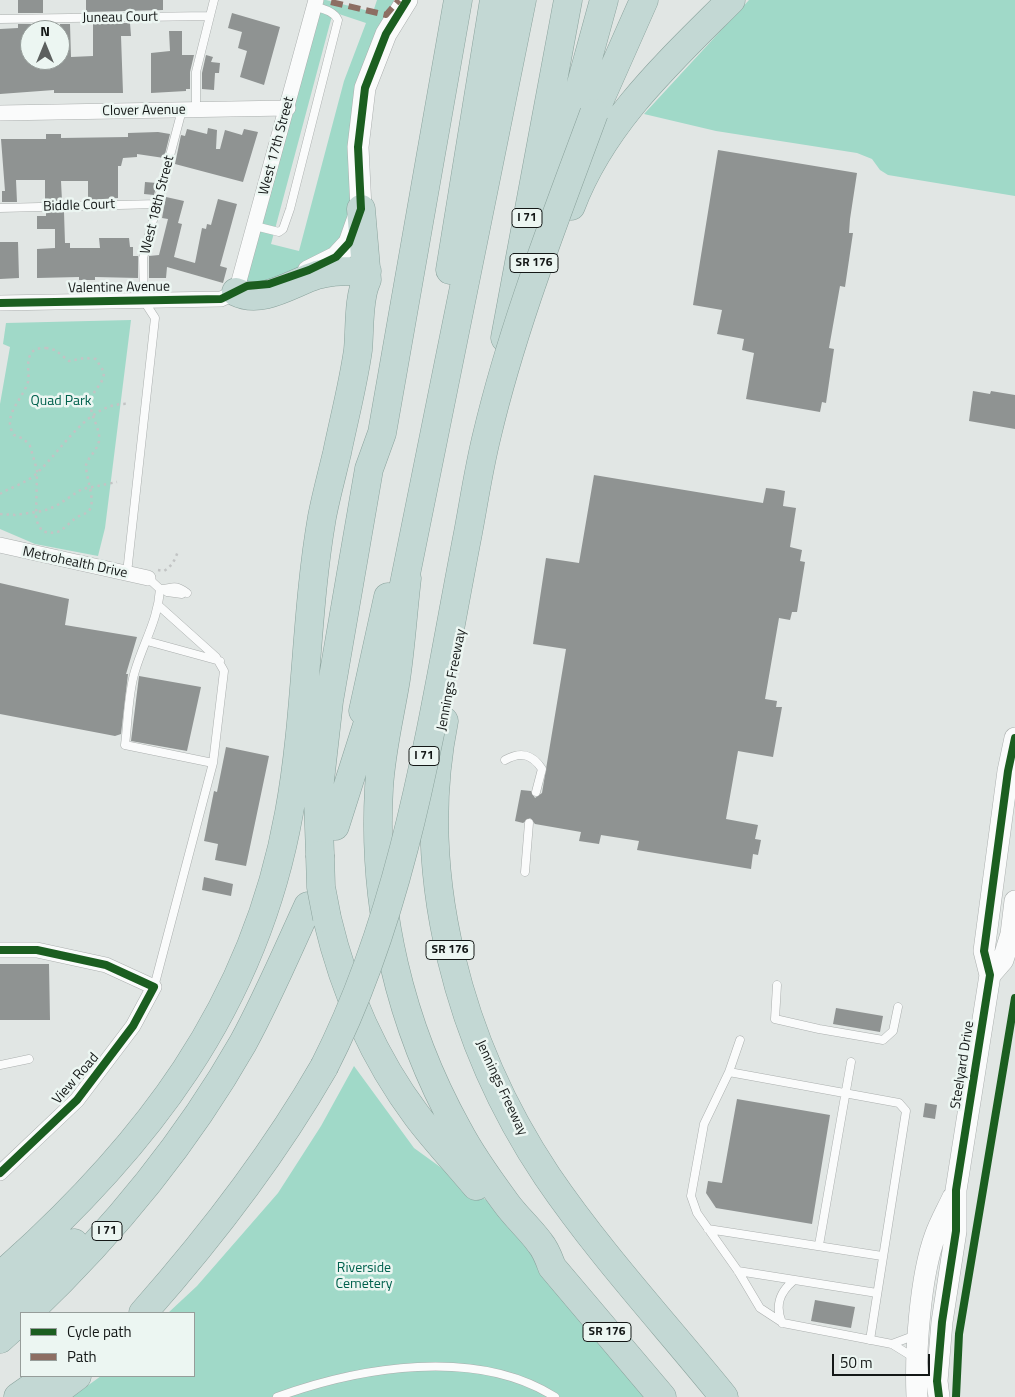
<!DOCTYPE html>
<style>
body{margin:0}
#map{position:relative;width:1015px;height:1397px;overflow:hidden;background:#e1e6e4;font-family:"Titillium Web",sans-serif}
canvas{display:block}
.legend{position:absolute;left:20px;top:1312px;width:175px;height:65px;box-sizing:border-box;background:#ecf6f2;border:1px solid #969d9a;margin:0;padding:6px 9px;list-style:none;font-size:15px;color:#141817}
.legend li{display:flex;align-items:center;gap:10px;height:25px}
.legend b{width:25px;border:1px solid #969d9a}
.north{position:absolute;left:20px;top:20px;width:50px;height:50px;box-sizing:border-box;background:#ecf6f2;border:1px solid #969d9a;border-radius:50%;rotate:0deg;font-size:14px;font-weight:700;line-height:20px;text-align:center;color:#141817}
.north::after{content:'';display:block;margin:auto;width:18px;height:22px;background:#5c605f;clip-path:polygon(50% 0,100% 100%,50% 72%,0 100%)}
.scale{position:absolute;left:832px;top:1354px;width:98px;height:22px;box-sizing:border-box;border:2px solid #141817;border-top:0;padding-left:6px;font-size:15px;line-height:18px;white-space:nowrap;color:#141817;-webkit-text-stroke:4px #ecf6f2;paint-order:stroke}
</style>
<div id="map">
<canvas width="1015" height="1397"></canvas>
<ul class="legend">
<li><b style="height:6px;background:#1b5e20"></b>Cycle path</li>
<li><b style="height:6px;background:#8d6e63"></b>Path</li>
</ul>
<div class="north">N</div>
<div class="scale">50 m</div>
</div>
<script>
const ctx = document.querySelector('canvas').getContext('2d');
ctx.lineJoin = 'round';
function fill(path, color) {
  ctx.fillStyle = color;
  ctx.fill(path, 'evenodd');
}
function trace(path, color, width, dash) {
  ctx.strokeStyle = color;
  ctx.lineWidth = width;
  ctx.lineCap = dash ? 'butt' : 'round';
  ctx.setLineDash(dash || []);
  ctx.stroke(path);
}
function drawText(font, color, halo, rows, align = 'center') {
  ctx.font = font + ' "Titillium Web",sans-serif';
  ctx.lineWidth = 5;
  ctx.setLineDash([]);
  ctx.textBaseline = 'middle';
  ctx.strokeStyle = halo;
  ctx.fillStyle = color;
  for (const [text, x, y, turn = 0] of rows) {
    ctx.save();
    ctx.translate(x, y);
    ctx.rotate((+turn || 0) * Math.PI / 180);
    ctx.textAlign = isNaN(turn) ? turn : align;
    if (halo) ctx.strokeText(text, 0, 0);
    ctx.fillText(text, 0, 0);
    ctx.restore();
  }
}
fill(new Path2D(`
 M316 0H326L373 12 377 0H407L379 50 344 248 235 299ZM333 12 366 23 344 81 299 251 271 244Z
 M749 0H1015V196L888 175 880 170 872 159 857 153 716 131 644 114Z
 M131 320 105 528 98 556 35 544 0 529V404L10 347 3 344 6 323Z
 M354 1066 414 1148 494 1206 662 1397H72L101 1376H194V1313H168L197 1286 278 1193 321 1126Z`), '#a0d9c8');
fill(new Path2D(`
 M18 0H43V13H18Z
 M86 0H163V10L86 12Z
 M232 13 280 27 264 85 240 77 247 51 238 48 242 32 228 28Z
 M93 23H130L131 36H121L123 93H54V90L0 94V29L18 28V24H43V30H30V60H60V24H70L71 57 93 56Z
 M169 31H182V55H194L190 72V89H186V91L151 93V53L170 51Z
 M206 55 213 57 211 62 220 63 219 73H215L214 90 202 89V73Z
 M208 128 217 130 216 149H220L225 130 242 135 244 129 258 132 243 182 175 164 181 135 185 136 187 129 207 134Z
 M158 132 170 134 164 158 137 154V157L123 158 121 166H118V198L88 200V181H61L62 201H45V180H16L17 202H2V191H5L1 139H46V134H61V138L128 137V133Z
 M718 150 857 173 850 219 849 233H853L845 287 840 286 829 348 834 349 826 403 822 402 820 412 746 399 754 353 742 350 744 339 717 334 722 310 693 305Z
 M145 182 157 183 154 195 144 194Z
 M166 197 184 201 178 223 182 224 174 257 195 263 202 228 206 229 207 224 211 225 218 199 237 204 220 266 227 268 223 283 167 267 166 278H149V256L159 255 168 219 162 218Z
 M46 212H64L65 243H70V248H100L99 238H129L130 247H133V256H138V278L95 277V280H79V277L37 278V249L55 248V229H37V216H46Z
 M0 242H18L19 278 0 279Z
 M973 391 990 394 991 391 1015 395V429L969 421Z
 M594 475 763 503 766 488 775 489 785 491 783 506 796 508 790 547 802 550 800 561 805 562 797 612H792L790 620 779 618 765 699 777 701 776 707H782L773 757 738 751 726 819 758 825 755 839 761 840 758 855 753 854 751 869 637 850 639 841 601 835 599 844 579 841 581 832 535 824 530 818 523 823 515 821 521 790 531 791 535 798 542 793 566 649 533 644 546 558 579 563Z
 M0 583 69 599 65 625 137 637 126 674H128L121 734 115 736 0 714Z
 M139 676 201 687 187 751 131 741Z
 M226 747 269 756 246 866 215 860 218 844 204 841 214 791 217 792Z
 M204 877 233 884 231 896 202 890Z
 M0 964H49L50 1020H0Z
 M836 1008 883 1016 880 1032 833 1024Z
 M737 1099 830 1115 812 1224 716 1208 706 1193 708 1181 722 1183Z
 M925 1103 937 1105 935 1119 923 1117Z
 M815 1300 855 1307 851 1328 811 1321Z`), '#8f9392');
const lane = new Path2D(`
 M0 19 209 16
 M196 109V72L214 0
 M0 208 158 204
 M255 226 279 232 283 229 290 209 338 20C334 11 323 9 314 6
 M127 573 155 318 144 301 143 258 182 110
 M148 578 160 589C158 620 144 641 135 671 128 693 128 721 125 745L213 763
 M160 589C174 589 172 583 187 593
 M165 589 167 592 182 594 185 592
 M147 641 220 661
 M505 760C521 751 532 754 542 769L536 792
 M525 872 529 823
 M777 985 775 1019 819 1029 883 1040 893 1031 898 1007
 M154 987 213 763 224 671 216 657 158 605
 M740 1040 729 1072 704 1124 691 1196 697 1213 738 1271 760 1308 783 1323 892 1344 913 1357
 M0 1065 29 1059
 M729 1072 899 1103 906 1111 870 1340
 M708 1229 882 1256
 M819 1245 851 1062
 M738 1271 877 1293
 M782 1323C775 1306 779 1293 793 1281
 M892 1344 916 1335
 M277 1397C360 1367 476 1347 555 1397`);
const street = new Path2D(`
 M0 113 288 108
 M0 303 221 299 236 292 316 0
 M0 545 148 578
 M0 950H37L106 965 154 987 133 1026 77 1100 0 1173`);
const secondary = new Path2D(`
 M308 271 336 257 349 243 361 209 358 147 365 88 386 34 407 0
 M990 975 1003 960 1011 934 1015 901
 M917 1397C915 1353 920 1277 935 1236 940 1222 947 1210 953 1197
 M939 1397 937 1381 942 1322 956 1231V1190L990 975 984 951 1008 771 1015 738`);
const highway = new Path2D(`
 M594 113 644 0
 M571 206C603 122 669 62 731 0
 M545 215 604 0
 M450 270 494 0
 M236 292C262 305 292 283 317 275 334 270 350 271 367 271
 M505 338 568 0
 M407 578C403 612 401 646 396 679 390 716 381 751 379 788 372 907 400 1026 458 1130 471 1155 489 1180 506 1203 516 1217 530 1229 540 1243 546 1250 549 1259 552 1267L662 1397
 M402 594 522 0
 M363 711 388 597
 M444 721C413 876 460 1046 547 1176 600 1254 665 1324 724 1397
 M335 826 377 694
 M320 855 318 798 329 701 369 469 382 433 458 0
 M327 918C344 990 372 1056 417 1116 435 1140 456 1162 476 1186
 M0 1276C145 1148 254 1008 289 813 307 716 305 615 322 517 326 496 332 474 337 453 344 419 353 385 358 350 360 330 358 297 367 280L361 209
 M0 1307 74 1243
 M28 1313C111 1234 186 1143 243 1043 267 999 287 952 308 906
 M143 1313C211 1236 273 1156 324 1067
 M0 1339 21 1320
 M18 1397 48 1376
 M49 1397 77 1376`);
trace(lane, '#abafae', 9);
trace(street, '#abafae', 16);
trace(secondary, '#abafae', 22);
trace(highway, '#8aa29c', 29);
trace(new Path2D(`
 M46 348 55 350 69 361 85 358 96 359 104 372C104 384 94 388 91 400 88 414 101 427 99 441 97 451 89 456 86 465 86 478 94 495 91 507 88 515 81 514 76 518 63 527 61 537 42 531L36 520 37 470 30 446 24 439 14 435C1 416 23 399 28 382 30 373 25 361 32 352 36 348 41 348 46 348Z
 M0 494C11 487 27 483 37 473 63 449 89 401 129 404
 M0 514 15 515 43 511 56 506 82 489 117 482
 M158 570 164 571C172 566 175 560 178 551`), '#c2c4c4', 2.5, [2.5, 4]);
trace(lane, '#fafbfb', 8);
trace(street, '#fafbfb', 15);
trace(secondary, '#fafbfb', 21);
trace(highway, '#c3d8d4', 28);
const highwayBridge = new Path2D(`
 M320 855 321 887 327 918
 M324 1067C408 902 433 713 468 533 474 501 479 467 487 435 513 325 555 219 594 113`);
trace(highwayBridge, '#8aa29c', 29, []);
trace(highwayBridge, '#c3d8d4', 28);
trace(new Path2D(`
 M331 2 386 15 399 0`), '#8d6e63', 6, [12, 6]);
trace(new Path2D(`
 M0 303 221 299 247 286 269 284 309 270 336 257 349 243 361 209 358 147 365 88 386 34 407 0
 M0 950H37L106 965 154 987 133 1026 77 1100 0 1173
 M939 1397 937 1381 942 1322 956 1231V1190L990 975 984 951 1008 771 1015 738
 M956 1397 959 1334 1015 998`), '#1b5e20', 8);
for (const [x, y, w] of [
 [527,218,30],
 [534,263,48],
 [424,756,30],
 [450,950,48],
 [107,1231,30],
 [607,1332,48]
]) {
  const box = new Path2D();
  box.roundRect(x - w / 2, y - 9.5, w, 19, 4);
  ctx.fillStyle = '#ecf6f2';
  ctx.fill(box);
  trace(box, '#141817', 1);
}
drawText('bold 12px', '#141817', null, [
 ["I 71",527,218],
 ["SR 176",534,263],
 ["I 71",424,756],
 ["SR 176",450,950],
 ["I 71",107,1231],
 ["SR 176",607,1332]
]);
drawText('14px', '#141817', '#ecf6f2', [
 ["Juneau Court",120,18,-1],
 ["Clover Avenue",144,111,-1],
 ["West 17th Street",277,146,-75],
 ["West 18th Street",158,205,-76],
 ["Biddle Court",79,206,-2],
 ["Valentine Avenue",119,288,-1],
 ["Metrohealth Drive",75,563,12],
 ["Jennings Freeway",452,680,-79],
 ["Steelyard Drive",963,1065,-81],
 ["View Road",76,1079,-49],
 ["Jennings Freeway",501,1088,65]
]);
drawText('14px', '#01614d', '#ecf6f2', [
 ["Quad Park",61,402],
 ["Riverside",364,1269],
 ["Cemetery",364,1285]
]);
</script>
